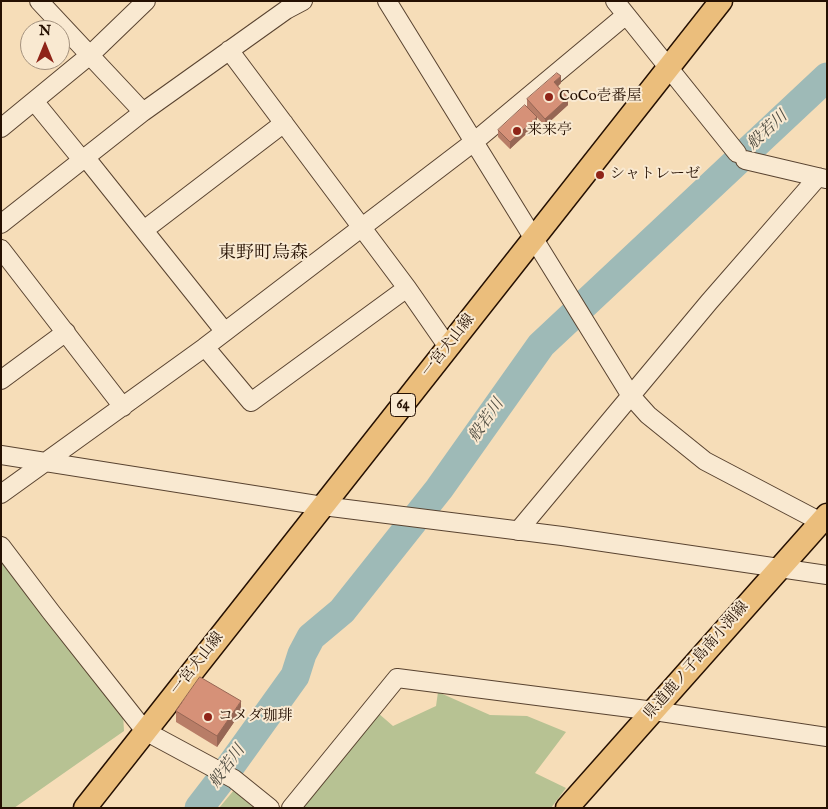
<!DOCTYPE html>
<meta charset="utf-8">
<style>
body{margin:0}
#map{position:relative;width:828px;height:809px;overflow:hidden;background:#f6ddb8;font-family:"IM FELL English",serif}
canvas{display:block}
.frame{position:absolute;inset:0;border:2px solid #251002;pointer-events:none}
.north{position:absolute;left:20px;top:20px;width:50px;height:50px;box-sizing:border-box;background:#f9e9d1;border:1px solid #a4927e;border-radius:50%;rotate:0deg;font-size:14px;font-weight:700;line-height:20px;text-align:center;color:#251002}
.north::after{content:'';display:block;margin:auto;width:18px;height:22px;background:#8f2418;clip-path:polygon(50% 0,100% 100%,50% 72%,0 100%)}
</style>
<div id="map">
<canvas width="828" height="809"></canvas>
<div class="frame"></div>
<div class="north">N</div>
</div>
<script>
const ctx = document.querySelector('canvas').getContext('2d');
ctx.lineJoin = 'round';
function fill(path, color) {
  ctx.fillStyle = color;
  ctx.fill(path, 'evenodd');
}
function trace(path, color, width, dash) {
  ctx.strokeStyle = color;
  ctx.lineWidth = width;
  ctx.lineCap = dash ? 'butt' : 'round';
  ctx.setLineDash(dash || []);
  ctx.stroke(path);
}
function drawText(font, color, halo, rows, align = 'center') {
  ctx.font = font + ' "IM FELL English","Noto Serif JP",serif';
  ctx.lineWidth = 4;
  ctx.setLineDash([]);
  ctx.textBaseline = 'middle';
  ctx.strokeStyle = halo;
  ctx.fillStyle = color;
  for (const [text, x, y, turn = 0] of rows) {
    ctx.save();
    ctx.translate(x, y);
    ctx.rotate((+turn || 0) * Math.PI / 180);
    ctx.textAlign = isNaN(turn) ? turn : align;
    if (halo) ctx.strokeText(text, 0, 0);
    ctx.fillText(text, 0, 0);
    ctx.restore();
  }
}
fill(new Path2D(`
 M1 561 123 714 124 731 14 808H1Z
 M438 692 490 715 527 716 566 732 535 773 566 788 551 808H300L378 713 393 726 436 706Z
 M234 790 254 808H219Z`), '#b7c293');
trace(new Path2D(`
 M199 808 219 782 295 676 302 654 311 637 342 611 439 489 541 345 827 77`), '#9ebab7', 29);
const minor = new Path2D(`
 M39 1 143 112
 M387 1 631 396 648 415 705 461 821 522
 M615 1 737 153
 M229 50 407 288 448 347
 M34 101 83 161
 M1 128 90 55 146 1
 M86 158 225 332
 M745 160 826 179
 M1 224 143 112 286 10 303 1
 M144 230 284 123
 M1 249 123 407
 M205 347 251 402 407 288
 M1 380 66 332
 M1 455 323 506 562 536 827 575
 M1 494 205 347 475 141 626 15
 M518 531 709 302 818 177
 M1 546 51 612 145 731 234 779 270 808
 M291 808 397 678 654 711 827 737`);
const major = new Path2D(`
 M85 808 721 1
 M567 808 827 515`);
trace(minor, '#594330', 20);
trace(major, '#251002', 25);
trace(minor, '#f9e9d1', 18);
trace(major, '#ebbe7c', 22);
fill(new Path2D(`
 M561 83 558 86 568 105 545 126 527 107V99Z
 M537 124 510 149 498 137V130Z
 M176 711 241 712 217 747 176 722Z`), '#b87d67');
fill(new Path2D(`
 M561 76V83L554 90V82Z
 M568 98V105L545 126V119Z
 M537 117V124L510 149V142Z
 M241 701V712L217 747V736Z`), '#966654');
const building = new Path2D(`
 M557 73 561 76 554 82 568 98 545 119 527 99Z
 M525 105 537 117 510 142 498 130Z
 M200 677 241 701 217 736 176 711Z`);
fill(building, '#d69178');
trace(building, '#966654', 1);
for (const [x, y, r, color] of [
 [549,97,5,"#8f2418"],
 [517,131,5,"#8f2418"],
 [600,175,5,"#8f2418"],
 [208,717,5,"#8f2418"]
]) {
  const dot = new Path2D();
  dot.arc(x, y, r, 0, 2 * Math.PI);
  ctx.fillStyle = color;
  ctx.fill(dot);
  trace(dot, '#f9e9d1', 2);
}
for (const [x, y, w] of [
 [403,405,25]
]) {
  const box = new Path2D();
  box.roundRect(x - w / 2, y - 11.5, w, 23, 4);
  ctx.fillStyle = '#f9e9d1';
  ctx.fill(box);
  trace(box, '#251002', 1);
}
drawText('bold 14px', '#251002', null, [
 ["64",403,405]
]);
drawText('15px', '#251002', '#f9e9d1', [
 ["CoCo壱番屋",559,97],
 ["来来亭",527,131],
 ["シャトレーゼ",610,175],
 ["コメダ珈琲",218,717]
], 'left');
drawText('15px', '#251002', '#f9e9d1', [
 ["一宮犬山線",449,346,-52],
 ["県道鹿ノ子島南小渕線",697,661,-49],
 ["一宮犬山線",198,664,-52]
]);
drawText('italic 16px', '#4f4c41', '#f9e9d1', [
 ["般若川",768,131,-43],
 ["般若川",487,421,-55],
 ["般若川",228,767,-54]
]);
drawText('18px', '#251002', '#f9e9d1', [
 ["東野町烏森",263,254]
]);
</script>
